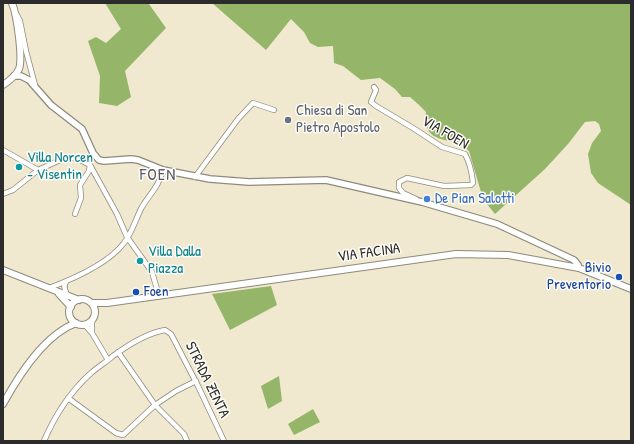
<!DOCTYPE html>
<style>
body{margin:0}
#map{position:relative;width:634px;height:444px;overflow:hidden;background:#f0e9cf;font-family:"Patrick Hand",sans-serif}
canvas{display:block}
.frame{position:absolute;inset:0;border:4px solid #2b2b2b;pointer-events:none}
</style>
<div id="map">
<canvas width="634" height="444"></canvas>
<div class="frame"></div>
</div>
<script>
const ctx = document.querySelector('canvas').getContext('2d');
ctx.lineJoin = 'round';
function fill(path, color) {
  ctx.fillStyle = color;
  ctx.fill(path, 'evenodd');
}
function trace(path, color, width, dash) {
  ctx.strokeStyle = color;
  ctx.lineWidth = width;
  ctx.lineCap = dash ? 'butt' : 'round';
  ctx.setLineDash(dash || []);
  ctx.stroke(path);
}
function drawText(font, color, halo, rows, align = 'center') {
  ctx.font = font + ' "Patrick Hand",sans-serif';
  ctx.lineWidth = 3;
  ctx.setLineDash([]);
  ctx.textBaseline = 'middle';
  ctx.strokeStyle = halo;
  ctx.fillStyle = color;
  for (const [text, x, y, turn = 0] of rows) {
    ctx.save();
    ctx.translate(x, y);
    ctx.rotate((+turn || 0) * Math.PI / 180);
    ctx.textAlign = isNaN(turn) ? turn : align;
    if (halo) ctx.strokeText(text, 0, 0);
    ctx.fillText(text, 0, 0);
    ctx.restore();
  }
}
fill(new Path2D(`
 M105 3 149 4 166 28 125 71 131 97 117 106 99 103 100 76 88 41 96 37 106 43 121 29Z
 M212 3H631V205L598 183 591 173 588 154 592 143 601 131 599 124 595 121 585 122 568 144 545 169 495 214 483 199 469 151C453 134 422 148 426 112L418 104 410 97H402L395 89 380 78 361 80 343 66 334 63 333 46 318 47 310 43 304 32 291 19 266 50Z
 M271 286 277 305 230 330 212 294Z
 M279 376 282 401 268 409 261 386Z
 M313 409 320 422 294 435 288 424Z`), '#95b568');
const minor = new Path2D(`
 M17 15 20 21 26 51 35 85
 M374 87 376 90 371 102 376 106 413 128 442 147 465 154C470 163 472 173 473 183L471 185 444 186 407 178 399 182V188L403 193 416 199
 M3 150 38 170
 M195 177 238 119 253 103 274 110
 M3 194 13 190 38 170 67 157 77 158 90 165 117 214 127 237 152 272 159 296
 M75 214 81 198 80 185 89 171 90 165
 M66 282C63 286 65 290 67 295
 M49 288C73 279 108 264 124 243 132 233 136 218 142 207 151 192 158 188 163 170
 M92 321V333
 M85 325 92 333 108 360
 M118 352 155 405 184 434 187 441
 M68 398 116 433 123 435 155 405 176 391 196 381
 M44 441C55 415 70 392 91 373 98 367 106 362 113 356 128 345 147 333 165 330L171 334 198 386 224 441`);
const tertiary = new Path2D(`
 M14 76H21L29 80 51 105 82 129 93 153 99 160 104 161 131 159 138 160 163 170 210 179 249 182 326 180 422 202 497 224 574 260 578 265 579 268`);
const secondary = new Path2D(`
 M3 85C9 81 16 76 19 69 23 58 17 15 12 3
 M3 270 79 300
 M59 294 71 307
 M69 312a13 13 0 1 1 26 0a13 13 0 1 1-26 0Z
 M91 303H107L456 254 508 255 579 268 631 289
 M3 404C19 375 44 335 76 323`);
trace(minor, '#8e8a7d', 6);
trace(tertiary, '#8e8a7d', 8);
trace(secondary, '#8e8a7d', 8);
trace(minor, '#fff', 4.5);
trace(tertiary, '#fff', 5.5);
trace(secondary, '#fff', 6);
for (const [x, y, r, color] of [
 [288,120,4,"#6b7280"],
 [19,167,4,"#0f9aa8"],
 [427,199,4,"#3f7fe0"],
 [140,261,4,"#0f9aa8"],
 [619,277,4,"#1a4fb4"],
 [136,292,4,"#1a4fb4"]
]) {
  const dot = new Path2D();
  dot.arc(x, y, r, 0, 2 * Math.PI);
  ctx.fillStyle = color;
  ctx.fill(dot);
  trace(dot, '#fdfcf7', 1.5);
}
drawText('15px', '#5b616d', '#fdfcf7', [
 ["Chiesa di San",296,111],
 ["Pietro Apostolo",296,128]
], 'left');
drawText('15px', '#2b2b2b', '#fdfcf7', [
 ["VIA FOEN",445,133,30],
 ["VIA FACINA",369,253,-8],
 ["STRADA ZENTA",207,380,64]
]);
drawText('15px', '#0d838f', '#fdfcf7', [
 ["Villa Norcen",27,158],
 ["- Visentin",27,175],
 ["Villa Dalla",148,252],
 ["Piazza",148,269]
], 'left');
drawText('15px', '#366cbe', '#fdfcf7', [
 ["De Pian Salotti",435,199]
], 'left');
drawText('15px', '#164399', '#fdfcf7', [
 ["Bivio",611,268],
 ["Preventorio",611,285],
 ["Foen",144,292,"left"]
], 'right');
ctx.letterSpacing = '1px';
drawText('17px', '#5d5867', '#fdfcf7', [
 ["FOEN",158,175]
]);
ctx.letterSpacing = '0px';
</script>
